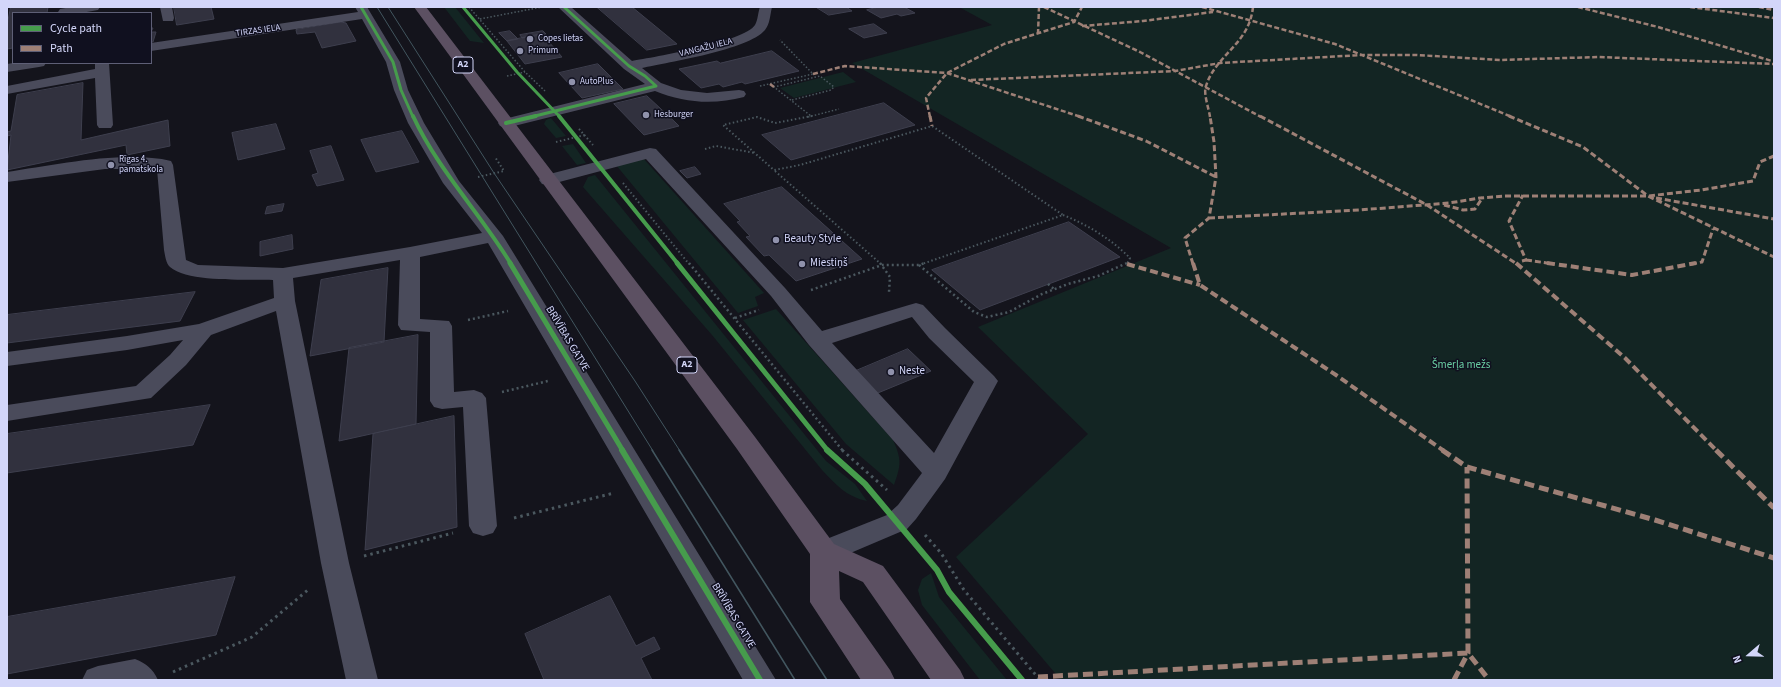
<!DOCTYPE html>
<meta charset="utf-8">
<style>
body{margin:0}
#map{position:relative;width:1781px;height:687px;overflow:hidden;background:#14141c;font-family:"Source Sans 3",sans-serif}
canvas{display:block}
.frame{position:absolute;inset:0;border:8px solid #d3d6f9;pointer-events:none}
.legend{position:absolute;left:12px;top:12px;width:140px;height:52px;box-sizing:border-box;background:#10101f;border:1px solid #5e5f76;margin:0;padding:5px 7px;list-style:none;font-size:12px;color:#d3d6f9}
.legend li{display:flex;align-items:center;gap:8px;height:20px}
.legend b{width:20px;border:1px solid #5e5f76}
.north{position:absolute;left:1729px;top:635px;width:40px;height:40px;-webkit-text-stroke:3px #10101f;paint-order:stroke;rotate:250deg;font-size:11px;font-weight:700;line-height:16px;text-align:center;color:#d3d6f9}
.north::after{content:'';display:block;margin:auto;width:14px;height:18px;background:#d3d6f9;clip-path:polygon(50% 0,100% 100%,50% 72%,0 100%)}
</style>
<div id="map">
<canvas width="1781" height="687"></canvas>
<div class="frame"></div>
<ul class="legend">
<li><b style="height:5px;background:#469c4c"></b>Cycle path</li>
<li><b style="height:5px;background:#9e8076"></b>Path</li>
</ul>
<div class="north">N</div>
</div>
<script>
const ctx = document.querySelector('canvas').getContext('2d');
ctx.lineJoin = 'round';
function fill(path, color) {
  ctx.fillStyle = color;
  ctx.fill(path, 'evenodd');
}
function trace(path, color, width, dash) {
  ctx.strokeStyle = color;
  ctx.lineWidth = width;
  ctx.lineCap = dash ? 'butt' : 'round';
  ctx.setLineDash(dash || []);
  ctx.stroke(path);
}
function drawText(font, color, halo, rows, align = 'center') {
  ctx.font = font + ' "Source Sans 3",sans-serif';
  ctx.lineWidth = 3;
  ctx.setLineDash([]);
  ctx.textBaseline = 'middle';
  ctx.strokeStyle = halo;
  ctx.fillStyle = color;
  for (const [text, x, y, turn = 0] of rows) {
    ctx.save();
    ctx.translate(x, y);
    ctx.rotate((+turn || 0) * Math.PI / 180);
    ctx.textAlign = isNaN(turn) ? turn : align;
    if (halo) ctx.strokeText(text, 0, 0);
    ctx.fillText(text, 0, 0);
    ctx.restore();
  }
}
fill(new Path2D(`
 M444 7H455L484 43 470 41Z
 M959 7H1774V680H1061L956 557 1088 434 978 327 1171 248 852 63 992 25Z
 M843 72 856 82 794 98 780 88Z
 M551 118 566 136 556 138 544 124 546 120Z
 M573 144 586 163 577 165 562 146Z
 M643 158 764 293 755 297 758 306 738 313 616 165Z
 M595 175 826 461 855 484 867 501C847 497 836 485 822 470L712 335 583 187 588 177Z
 M776 309 893 440C902 460 901 465 894 485L846 444 743 320Z
 M931 573 939 597 1007 680H980L922 605 918 590 922 579Z`), '#132523');
const building = new Path2D(`
 M11 7H48L47 13H13V48L7 49V26Z
 M174 7H211L214 19 177 25Z
 M597 7H632L677 44 647 50Z
 M816 7H846L852 11 829 15Z
 M879 7H904L915 13 901 16 897 14 881 18 867 10Z
 M341 22 346 23 356 41 322 48 315 32 297 34 296 30Z
 M874 24 887 33 864 38 849 29Z
 M151 28H153L151 32H156L153 42H151Z
 M510 31 518 39 507 41 499 33Z
 M543 31 546 34 522 38 520 35Z
 M542 34 562 57 525 64 507 41Z
 M772 51 799 71 745 84 742 82 723 87 719 84 701 88 679 69 717 61 720 63Z
 M598 64 623 89 582 98 559 73Z
 M83 83 81 140 168 120 170 146 127 155 126 145 7 170 11 135 7 136V132L11 131 17 95Z
 M647 96 675 122 679 126 644 135 614 104Z
 M884 103 915 125 791 160 762 135Z
 M276 124 285 149 238 160 232 133Z
 M402 131 419 162 376 172 361 140Z
 M331 146 344 180 317 186 312 175 318 173 310 151Z
 M695 167 701 174 687 178 680 171Z
 M782 187 862 259 796 281 769 255 764 256 746 237 750 236 737 222 740 221 724 204Z
 M284 204 282 211 265 214 267 207Z
 M1069 222 1120 257 980 310 932 270Z
 M292 235 293 249 260 256V242Z
 M388 268 384 342 310 356 321 280Z
 M195 292 180 321 7 343V315Z
 M418 335 416 424 339 441 349 348Z
 M908 349 931 371 873 395 851 373Z
 M210 405 193 445 7 473V434Z
 M454 416 457 527 365 550 373 434Z
 M235 577 216 635 7 674V617Z
 M610 596 636 646 654 637 660 649 641 658 652 680H544L525 634Z`);
fill(building, '#31313e');
trace(building, '#3e3f4e', 1);
trace(new Path2D(`
 M469 7 525 72 545 91
 M480 19 542 7
 M507 76 525 72
 M760 86 813 74 780 40
 M792 100 831 90 834 87 820 76 774 87 811 116
 M808 117 839 109`), '#4b585f', 1.5, [1.5, 2]);
trace(new Path2D(`
 M812 116 775 123 757 117 723 125 774 170 800 165 932 126 1063 215 922 264
 M579 129 593 145
 M556 142 585 135
 M705 149 716 146 755 153
 M775 171 881 264
 M478 177 504 171 495 157
 M623 183 689 264
 M1063 215C1088 225 1111 239 1130 258L1127 264`), '#4b585f', 2, [1.5, 2.5]);
trace(new Path2D(`
 M689 263 843 451
 M880 263 890 277 889 292
 M919 265 974 312 987 317 1009 312 1042 294 1068 284 1098 276 1127 263
 M1048 284 1054 289
 M811 290 882 265H919L925 263
 M735 318 759 310
 M468 320 508 311
 M502 392 548 381`), '#4b585f', 2.5, [2, 3]);
trace(new Path2D(`
 M842 450 887 490
 M514 518 614 493
 M925 535 941 553 964 590 1040 680
 M364 556 453 533
 M173 672 252 637 309 589`), '#4b585f', 3, [2.5, 4]);
fill(new Path2D(`
 M71 7H100L98 10 81 13 58 12 60 9Z
 M160 7H172L174 18 173 21H163Z
 M355 7H367L400 62 408 90 424 123 459 181 503 236 776 680H743L488 243 420 257V319L449 321 452 326 454 392 474 390 482 393 486 398 497 526 493 533 483 536 473 533 469 526 463 407 442 409 434 407 430 401V332L401 330 398 325 400 260 293 278 295 301 349 563 378 680H346L321 563 276 311 211 335 186 365 151 398 7 421V405L136 386 170 355 183 340 127 350 7 366V352L127 336 199 324 274 298 273 280C248 279 189 283 170 267 166 264 165 255 164 250L157 169H105L7 182V172C55 165 124 150 171 161L173 165 186 260 198 265 283 268 410 247 482 233 443 183 408 123 394 90 386 62 362 19 151 51V43L358 12Z
 M558 7H571L632 61C654 57 744 42 755 25 758 20 758 12 760 7H772C770 15 770 24 765 30 748 50 669 62 642 68L661 83 681 90 707 93 739 90 744 91 746 94 744 97C714 105 684 103 655 91L506 128 500 126 498 123 500 120 645 84 624 69Z
 M13 63H46L44 66 39 67 7 72V64Z
 M95 63H109L113 125 111 128H99L97 125 95 78 7 94V86L95 69Z
 M650 148 656 149 785 288 822 331 909 305 916 303 923 305 945 328 994 376 998 381 945 479 916 519 907 529 834 560 824 563 814 560 810 552 814 544 887 515 898 505 922 473 809 345 771 296 646 159 548 185 542 184 539 180 542 176ZM912 317 929 338 974 382 934 453 832 343Z
 M135 659C147 664 152 668 158 680H82L87 670 98 666Z`), '#4a4b5b');
fill(new Path2D(`
 M414 7H426L755 437 834 544 883 566 960 670 965 680H931L863 582 839 571 840 599 890 670 895 680H861L810 602V554L737 449Z`), '#5c5062');
trace(new Path2D(`
 M377 7 653 451
 M388 7 494 173 635 381 680 451`), '#42565f', 1);
trace(new Path2D(`
 M652 450 795 680
 M679 450 827 680`), '#42565f', 1.5);
trace(new Path2D(`
 M1044 7 1140 52 1261 117
 M1202 7 1335 44 1512 117
 M1578 7 1658 27 1772 61
 M1690 7 1774 18
 M1759 7 1774 10
 M1082 26 1143 21 1213 12
 M1038 34 1039 7
 M813 74 845 66 947 73 1081 117
 M971 80 1175 71 1220 63 1361 55H1417L1500 60 1598 57 1774 64
 M770 84 774 87
 M930 117 926 98 947 73 1004 44 1074 22 1082 7
 M1210 117C1209 109 1203 93 1206 86 1216 54 1249 45 1253 7`), '#9e8076', 2.5, [5, 2.5]);
trace(new Path2D(`
 M930 116 932 126
 M1078 116 1146 141 1216 177
 M1260 116 1427 205 1517 264
 M1509 116 1583 147 1648 196 1774 257
 M1656 198 1774 219
 M1444 205 1463 210 1475 209 1483 197
 M1209 218 1359 210 1449 203 1480 198 1505 196H1648L1701 190 1753 181 1760 162 1774 156
 M1526 260 1554 264
 M1522 261 1526 260 1509 221 1523 195
 M1193 264 1185 238 1209 218 1216 177 1214 142 1210 116
 M1691 264 1702 262 1713 229`), '#9e8076', 3, [6, 3]);
trace(new Path2D(`
 M1193 263 1200 285 1336 375 1444 451
 M1516 263 1625 358 1717 451
 M1547 263 1632 275 1696 263
 M1127 264 1200 285`), '#9e8076', 4, [8, 4]);
trace(new Path2D(`
 M1442 450 1467 467 1655 520 1774 558
 M1716 450 1774 508
 M1038 677 1468 653 1489 680
 M1454 680 1468 653 1467 467`), '#9e8076', 5, [10, 5]);
trace(new Path2D(`
 M361 7 393 62 401 90 413 117
 M463 7 517 72 560 117
 M531 117 656 86 645 76 629 66 564 7`), '#469c4c', 3);
trace(new Path2D(`
 M413 116C438 170 480 213 511 264
 M559 116 678 264
 M506 123 536 116`), '#469c4c', 4);
trace(new Path2D(`
 M510 263 623 451
 M677 263 828 451`), '#469c4c', 5);
trace(new Path2D(`
 M622 450 760 680
 M827 450 865 484 937 570 949 592 1022 680`), '#469c4c', 6);
for (const [x, y, r, color] of [
 [530,39,4,"#9092ac"],
 [520,51,4,"#9092ac"],
 [572,82,4,"#9092ac"],
 [646,115,4,"#9092ac"],
 [111,165,4,"#9092ac"],
 [776,240,4,"#9092ac"],
 [802,264,4,"#9092ac"],
 [891,372,4,"#9092ac"]
]) {
  const dot = new Path2D();
  dot.arc(x, y, r, 0, 2 * Math.PI);
  ctx.fillStyle = color;
  ctx.fill(dot);
  trace(dot, '#10101f', 1.5);
}
drawText('9px', '#d3d6f9', '#10101f', [
 ["TIRZAS IELA",258,31,-8],
 ["VANGAŽU IELA",706,48,-14]
]);
drawText('9px', '#d3d6f9', '#10101f', [
 ["Copes lietas",538,39],
 ["Primum",528,51],
 ["AutoPlus",580,82],
 ["Hesburger",654,115],
 ["Rīgas 4.",119,160],
 ["pamatskola",119,170]
], 'left');
for (const [x, y, w] of [
 [463,65,20],
 [687,365,20]
]) {
  const box = new Path2D();
  box.roundRect(x - w / 2, y - 8, w, 16, 3);
  ctx.fillStyle = '#10101f';
  ctx.fill(box);
  trace(box, '#d3d6f9', 1);
}
drawText('bold 10px', '#d3d6f9', null, [
 ["A2",463,65],
 ["A2",687,365]
]);
drawText('11px', '#d3d6f9', '#10101f', [
 ["Beauty Style",784,240],
 ["Miestiņš",810,264],
 ["Neste",899,372]
], 'left');
drawText('11px', '#d3d6f9', '#10101f', [
 ["BRĪVĪBAS GATVE",567,339,59],
 ["BRĪVĪBAS GATVE",733,616,59]
]);
drawText('11px', '#6acfa4', '#10101f', [
 ["Šmerļa mežs",1461,366]
]);
</script>
